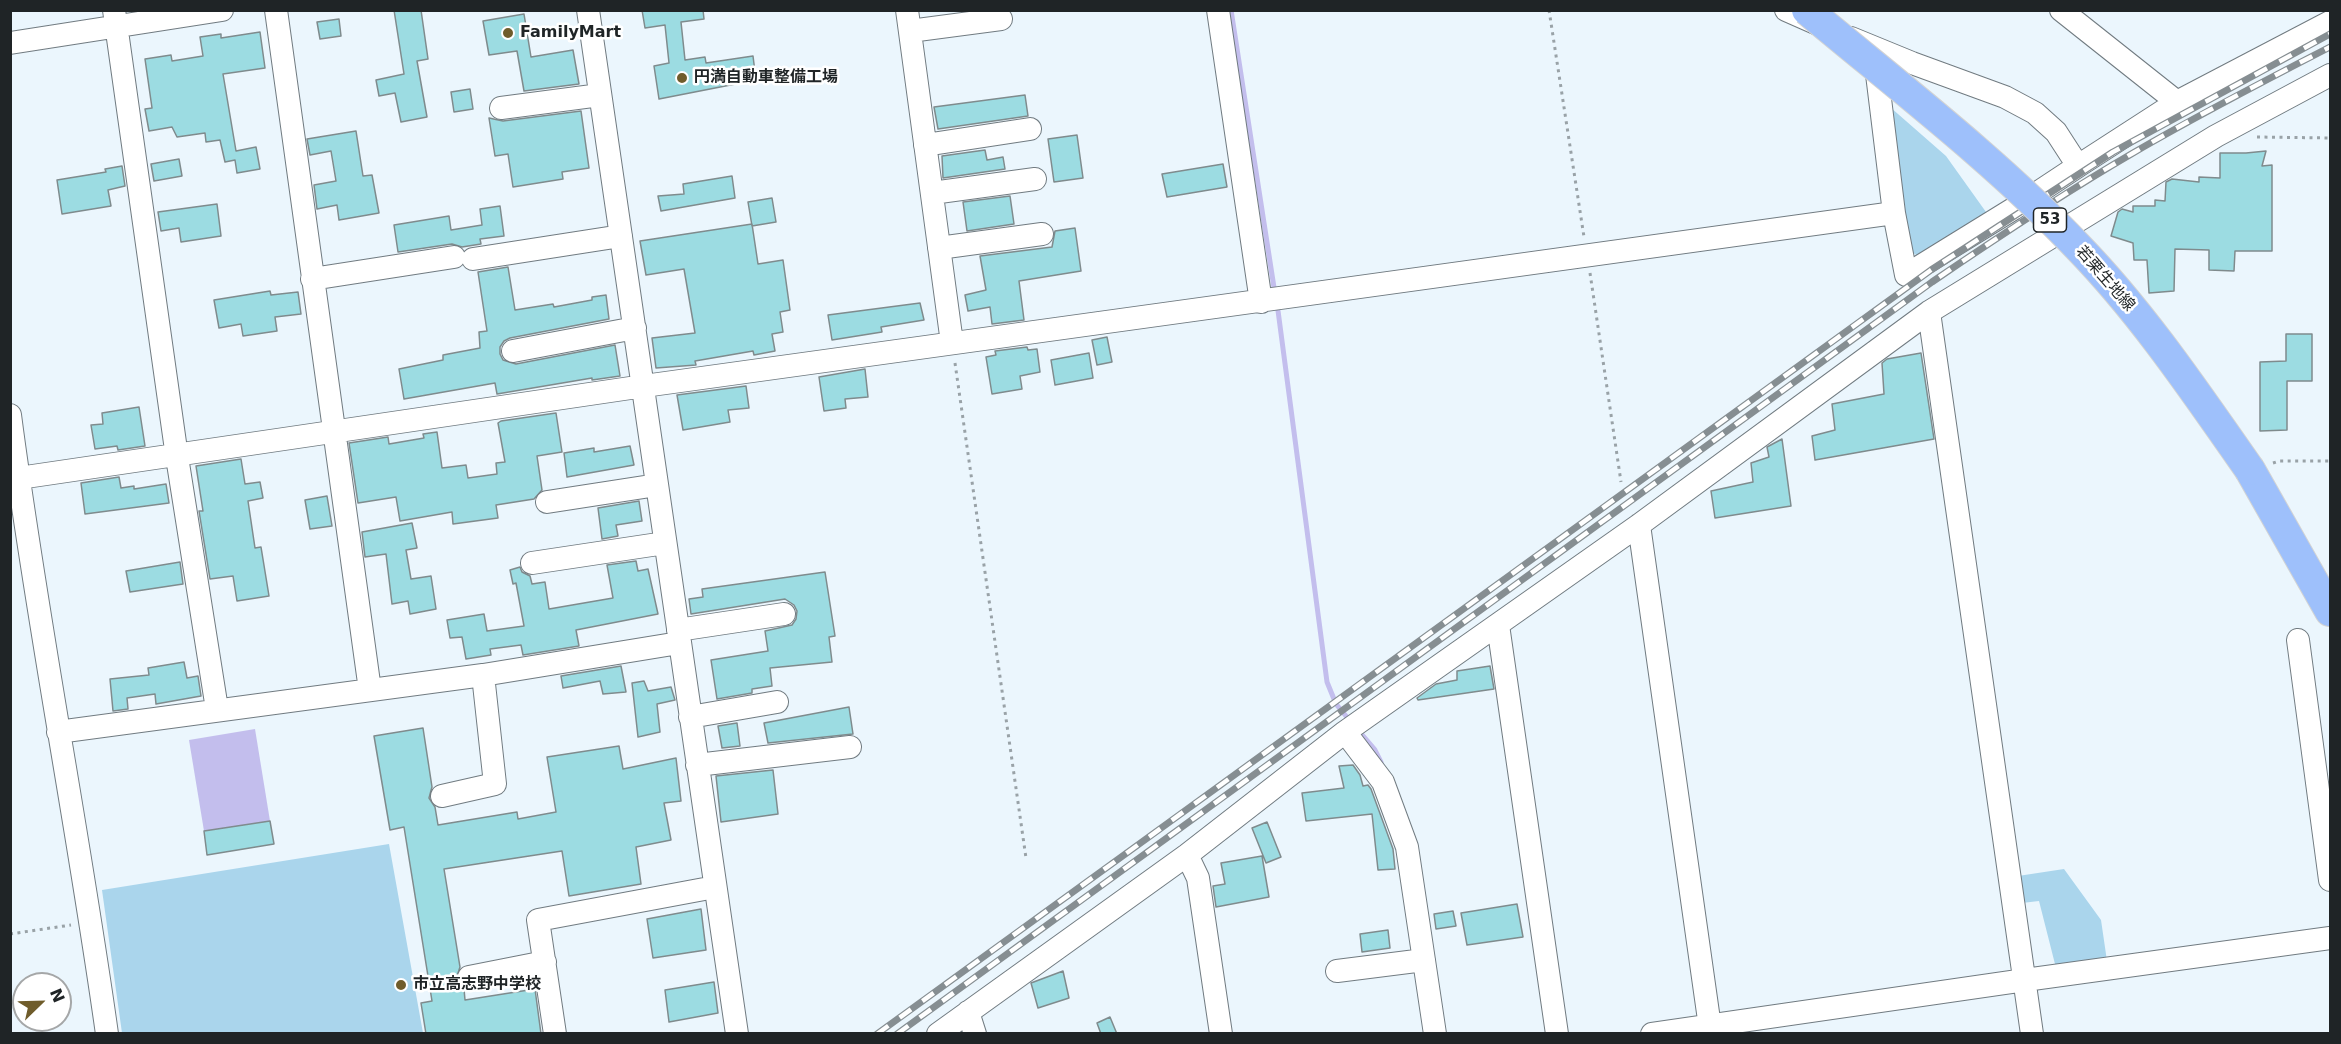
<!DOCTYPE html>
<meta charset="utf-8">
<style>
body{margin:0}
#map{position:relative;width:2341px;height:1044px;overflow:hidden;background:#ebf6fd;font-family:"DejaVu Sans",sans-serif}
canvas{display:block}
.frame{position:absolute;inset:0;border:12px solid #1f2426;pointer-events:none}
.north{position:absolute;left:12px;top:972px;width:60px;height:60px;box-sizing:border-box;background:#fff;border:2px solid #a5a7a8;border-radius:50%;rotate:67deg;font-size:16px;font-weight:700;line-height:24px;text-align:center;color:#1f2426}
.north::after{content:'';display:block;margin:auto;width:21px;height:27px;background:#6f5c2b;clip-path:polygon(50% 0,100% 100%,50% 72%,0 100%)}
</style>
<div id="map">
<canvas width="2341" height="1044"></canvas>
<div class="frame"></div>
<div class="north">N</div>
</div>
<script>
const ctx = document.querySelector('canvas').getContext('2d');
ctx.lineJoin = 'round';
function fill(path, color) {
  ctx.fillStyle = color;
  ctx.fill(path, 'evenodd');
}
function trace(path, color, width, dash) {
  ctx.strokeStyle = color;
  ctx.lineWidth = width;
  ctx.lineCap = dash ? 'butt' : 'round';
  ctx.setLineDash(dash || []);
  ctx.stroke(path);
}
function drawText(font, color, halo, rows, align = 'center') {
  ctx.font = font + ' "DejaVu Sans","Noto Sans JP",sans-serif';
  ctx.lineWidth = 5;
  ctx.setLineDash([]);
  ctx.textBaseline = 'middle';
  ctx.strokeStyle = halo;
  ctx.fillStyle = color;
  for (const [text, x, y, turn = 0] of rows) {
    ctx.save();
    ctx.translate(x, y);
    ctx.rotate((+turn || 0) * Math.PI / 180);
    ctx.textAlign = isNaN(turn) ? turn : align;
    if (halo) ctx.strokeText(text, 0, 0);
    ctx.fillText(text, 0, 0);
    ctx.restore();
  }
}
fill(new Path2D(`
 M1890 107 1946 156 1991 219 1924 260 1907 249Z
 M389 844 423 1033H122L102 890Z
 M2064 869 2101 920 2107 961 2056 968 2039 901 2022 903 2018 876Z`), '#aad5ec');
fill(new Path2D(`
 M255 729 270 821 204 831 189 740Z`), '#c3beed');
trace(new Path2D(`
 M1231 10 1275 294
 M1277 303 1327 682 1336 704 1351 722
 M1357 729 1375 750 1381 762`), '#c3beed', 5);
const building = new Path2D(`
 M394 10H421L428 59 417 61 427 117 401 122 395 93 379 96 376 80 404 74Z
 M642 10H703L704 19 681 22 685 60 705 57 706 63 753 56 756 80 659 99 654 66 669 63 665 25 645 28Z
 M524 14 531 57 573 50 579 84 524 91 517 51 489 55 483 21Z
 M339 19 341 36 320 39 317 22Z
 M260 32 265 68 223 74 236 151 256 147 260 169 237 173 235 160 225 162 220 140 206 142 205 133 177 137 172 127 149 131 145 109 152 108 145 59 171 55 172 61 203 56 200 37 221 34V38Z
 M470 89 473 109 454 112 451 92Z
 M1025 95 1028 116 938 129 934 107Z
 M581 111 589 168 562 172 563 179 513 187 508 154 495 156 489 118 503 121Z
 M356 131 363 176 372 175 379 213 339 220 337 205 317 209 314 185 336 181 331 151 310 155 307 139Z
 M1077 135 1083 178 1054 182 1048 139Z
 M985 150 987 160 1003 157 1005 169 943 178 942 156Z
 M2266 151 2262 166 2272 165V251H2235L2234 271 2209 270V250L2175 249 2174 291 2149 293 2147 260H2134L2133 243 2111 236 2118 212 2122 209 2133 212V206H2155V200L2165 201 2166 182 2172 179 2199 182V177L2220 178V153H2246Z
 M179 159 182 176 154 181 151 164Z
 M1223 164 1227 187 1167 197 1162 174Z
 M122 166 125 186 108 190 111 206 62 214 57 180 106 172 105 169Z
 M732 176 735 198 661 211 658 196 684 194 683 184Z
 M1010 196 1014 224 967 231 963 202Z
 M772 198 776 222 752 226 748 202Z
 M217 204 221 236 181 242 179 228 161 231 158 212Z
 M500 206 504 236 480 239 481 244 462 247 452 244 398 252 394 225 449 216 451 230 482 225 480 209Z
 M752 224 758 264 783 260 790 310 780 312 783 332 772 334 775 351 754 355 753 351 695 361 696 365 656 368 652 338 695 333 684 269 646 275 640 241Z
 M1075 228 1081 271 1019 281 1024 320 992 324 990 307 968 311 965 295 986 290 980 256 1052 247 1055 231Z
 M508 267 515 310 553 304 554 307 592 300V297L606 295 609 319 510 338 504 341 500 347V354L503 360 516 364 615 345 620 376 592 380V378L497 394 495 383 404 399 399 369 443 360V355L480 348 479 332 487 331 478 272Z
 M270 291 271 295 298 292 301 314 275 317 277 331 243 336 241 324 219 328 214 300Z
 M920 303 924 320 881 327 882 332 832 340 828 315Z
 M2286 334H2312V381H2287V430L2260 431V362L2286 361Z
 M1107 337 1112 362 1097 365 1092 340Z
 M1027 347 1028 350 1037 349 1040 372 1020 376 1022 389 992 394 986 357 996 355 995 351Z
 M1089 353 1093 378 1055 385 1051 360Z
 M1921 353 1934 439 1815 460 1812 436 1835 430 1832 404 1884 394 1882 363 1887 359Z
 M865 369 868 397 845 399 846 408 824 411 819 377Z
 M746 386 749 408 728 410 730 422 683 430 677 395Z
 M139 407 145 446 118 450 117 446 95 449 91 425 103 424 102 413Z
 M556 413 562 452 537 456 542 490 534 499 496 505 498 518 453 524 452 512 400 521 396 497 358 503 349 443 388 437 389 444 424 438 423 434 437 432 442 468 466 465 468 478 497 474 496 463 505 462 498 423 501 421Z
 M1782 439 1791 506 1715 518 1711 491 1753 482 1751 463 1769 457 1767 447Z
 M630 446 634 465 567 477 564 453 594 448V452Z
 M241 459 245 484 260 482 263 498 248 501 255 548 261 547 269 596 237 601 233 576 210 579 199 511H203L196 466Z
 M119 477 121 488 134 486V489L166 484 169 503 85 514 81 483Z
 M327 496 332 526 310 529 305 500Z
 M639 501 642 521 616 525 618 536 602 539 598 508Z
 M412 523 417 548 406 550 411 579 431 576 436 609 410 614 408 601 392 604 386 554 365 557 362 532Z
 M636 561 638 571 648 569 658 614 576 630 579 646 523 655 521 645 490 649 491 655 466 659 462 637 450 638 447 620 484 614 487 631 524 626 516 583 513 584 510 570 520 567 522 572 530 576 532 584 545 582 549 609 613 598 607 565Z
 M180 562 183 584 130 592 126 571Z
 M825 572 835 636 829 637 832 662 770 668 772 686 752 689V693L717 699 711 660 768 651 765 631 792 625 796 619 797 611 794 605 785 599 691 614 689 599 703 597 702 589Z
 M184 662 187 678 198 676 201 696 156 704 155 694 127 698 128 709 113 711 110 679 149 675 148 668Z
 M621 666 626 692 603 694 600 681 563 688 561 676Z
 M1490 666 1494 689 1418 700 1417 698 1436 684 1457 680V671Z
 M644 681 648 691 671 687 675 700 657 704 660 732 638 737 632 683Z
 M849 707 853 734 768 743 764 723Z
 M737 723 740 746 722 748 718 726Z
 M423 728 432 787 429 798 435 807 438 825 517 812 518 819 556 812 547 757 619 746 623 769 676 758 681 801 664 803 671 840 636 847 641 884 569 896 562 851 444 869 460 967 456 979 459 985 464 989 465 1000 535 989 541 1034H426L421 1003 432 1001 404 827 390 830 374 736Z
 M1353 765 1360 775 1363 786 1368 785 1371 789 1393 849 1395 869 1378 870 1372 814 1306 821 1302 793 1344 788 1339 766Z
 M773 770 778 814 721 822 716 776Z
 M270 821 274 844 207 855 204 831Z
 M1267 822 1281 857 1266 863 1252 828Z
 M1262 856 1269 897 1216 907 1213 886 1225 884 1221 863Z
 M1517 904 1523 937 1467 945 1461 913Z
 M701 909 706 950 653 958 647 919Z
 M1453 911 1456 926 1436 929 1434 914Z
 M1388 930 1390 948 1362 952 1360 934Z
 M1063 971 1069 998 1038 1008 1031 983Z
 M714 982 718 1013 669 1022 665 990Z
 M1110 1017 1117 1034H1101L1097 1023Z`);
fill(building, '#9cdce2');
trace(building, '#7f8b8d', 1.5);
const minor = new Path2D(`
 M114 10 177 457 217 709
 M276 10 370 690
 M588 10 737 1034
 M907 10 952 343
 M1218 10 1261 302
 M1786 10 1820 25
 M2061 10 2177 102
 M910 31 1001 19
 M1851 38 1912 63 2005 97 2035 113 2056 132 2078 166 2177 102 2330 22
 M10 43 222 10
 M1875 58 1894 213 1906 275 2013 209 2078 166
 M501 108 600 95
 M925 145 1030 129
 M932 193 1035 179
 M939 248 1042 234
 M473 259 621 236
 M312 279 454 257
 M1929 312 2032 1034
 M513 351 635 328
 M10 415C37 622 78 827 107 1034
 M19 478 644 386 1894 213
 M547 502 657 485
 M1639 525 1711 1034
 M532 563 665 543
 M1498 625 1557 1034
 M678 630 784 614
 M2298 640 2330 880
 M690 717 777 702
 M58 732 483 675 679 643
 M1345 732 1383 782 1407 847 1435 1034
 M697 765 850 747
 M442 796 495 784 483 675
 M1187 855 1198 878 1221 1034
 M1337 971 1424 960
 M469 977 545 962
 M968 1012 975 1034
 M555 1034 538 920 715 887
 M938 1034 1187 855 1345 732 1639 525 1929 312 2216 136 2330 75
 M1652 1034 2025 980 2330 938`);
const major = new Path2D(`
 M2250 470 2330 611`);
trace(minor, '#717b81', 24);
trace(major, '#d2d3d4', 32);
trace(new Path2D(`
 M1549 10 1584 237
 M2257 137 2330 138
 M1590 273 1621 482
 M955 363 1026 858
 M2273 463 2279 461H2330
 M10 934 71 925`), '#99a2a7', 3, [3, 4.5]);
trace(minor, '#fff', 22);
trace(major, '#9ec0fb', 30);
const rail = new Path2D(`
 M877 1034 1931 270 2113 152 2330 34
 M897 1034 1932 282C1998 237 2064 193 2133 153 2198 115 2264 81 2330 47`);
trace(rail, '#868e92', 7);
trace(rail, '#fff', 4.5, [14]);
const majorBridge = new Path2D(`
 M1807 10C1899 87 1995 160 2078 247 2143 314 2196 393 2250 470`);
trace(majorBridge, '#d2d3d4', 32, []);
trace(majorBridge, '#9ec0fb', 30);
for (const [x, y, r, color] of [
 [508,33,6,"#6f5c2b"],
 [682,78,6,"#6f5c2b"],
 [401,985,6,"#6f5c2b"]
]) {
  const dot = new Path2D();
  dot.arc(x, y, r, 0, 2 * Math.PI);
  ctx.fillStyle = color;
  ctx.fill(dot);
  trace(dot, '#fff', 2);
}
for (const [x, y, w] of [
 [2050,220,33]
]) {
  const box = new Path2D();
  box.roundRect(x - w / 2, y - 12, w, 24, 4.5);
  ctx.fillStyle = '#fff';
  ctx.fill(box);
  trace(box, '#1f2426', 1.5);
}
drawText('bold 15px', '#1f2426', null, [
 ["53",2050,220]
]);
drawText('bold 16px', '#1f2426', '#fff', [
 ["FamilyMart",520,33],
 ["円満自動車整備工場",694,78],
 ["市立高志野中学校",413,985]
], 'left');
drawText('16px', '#1f2426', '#fff', [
 ["若栗生地線",2105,279,49]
]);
</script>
